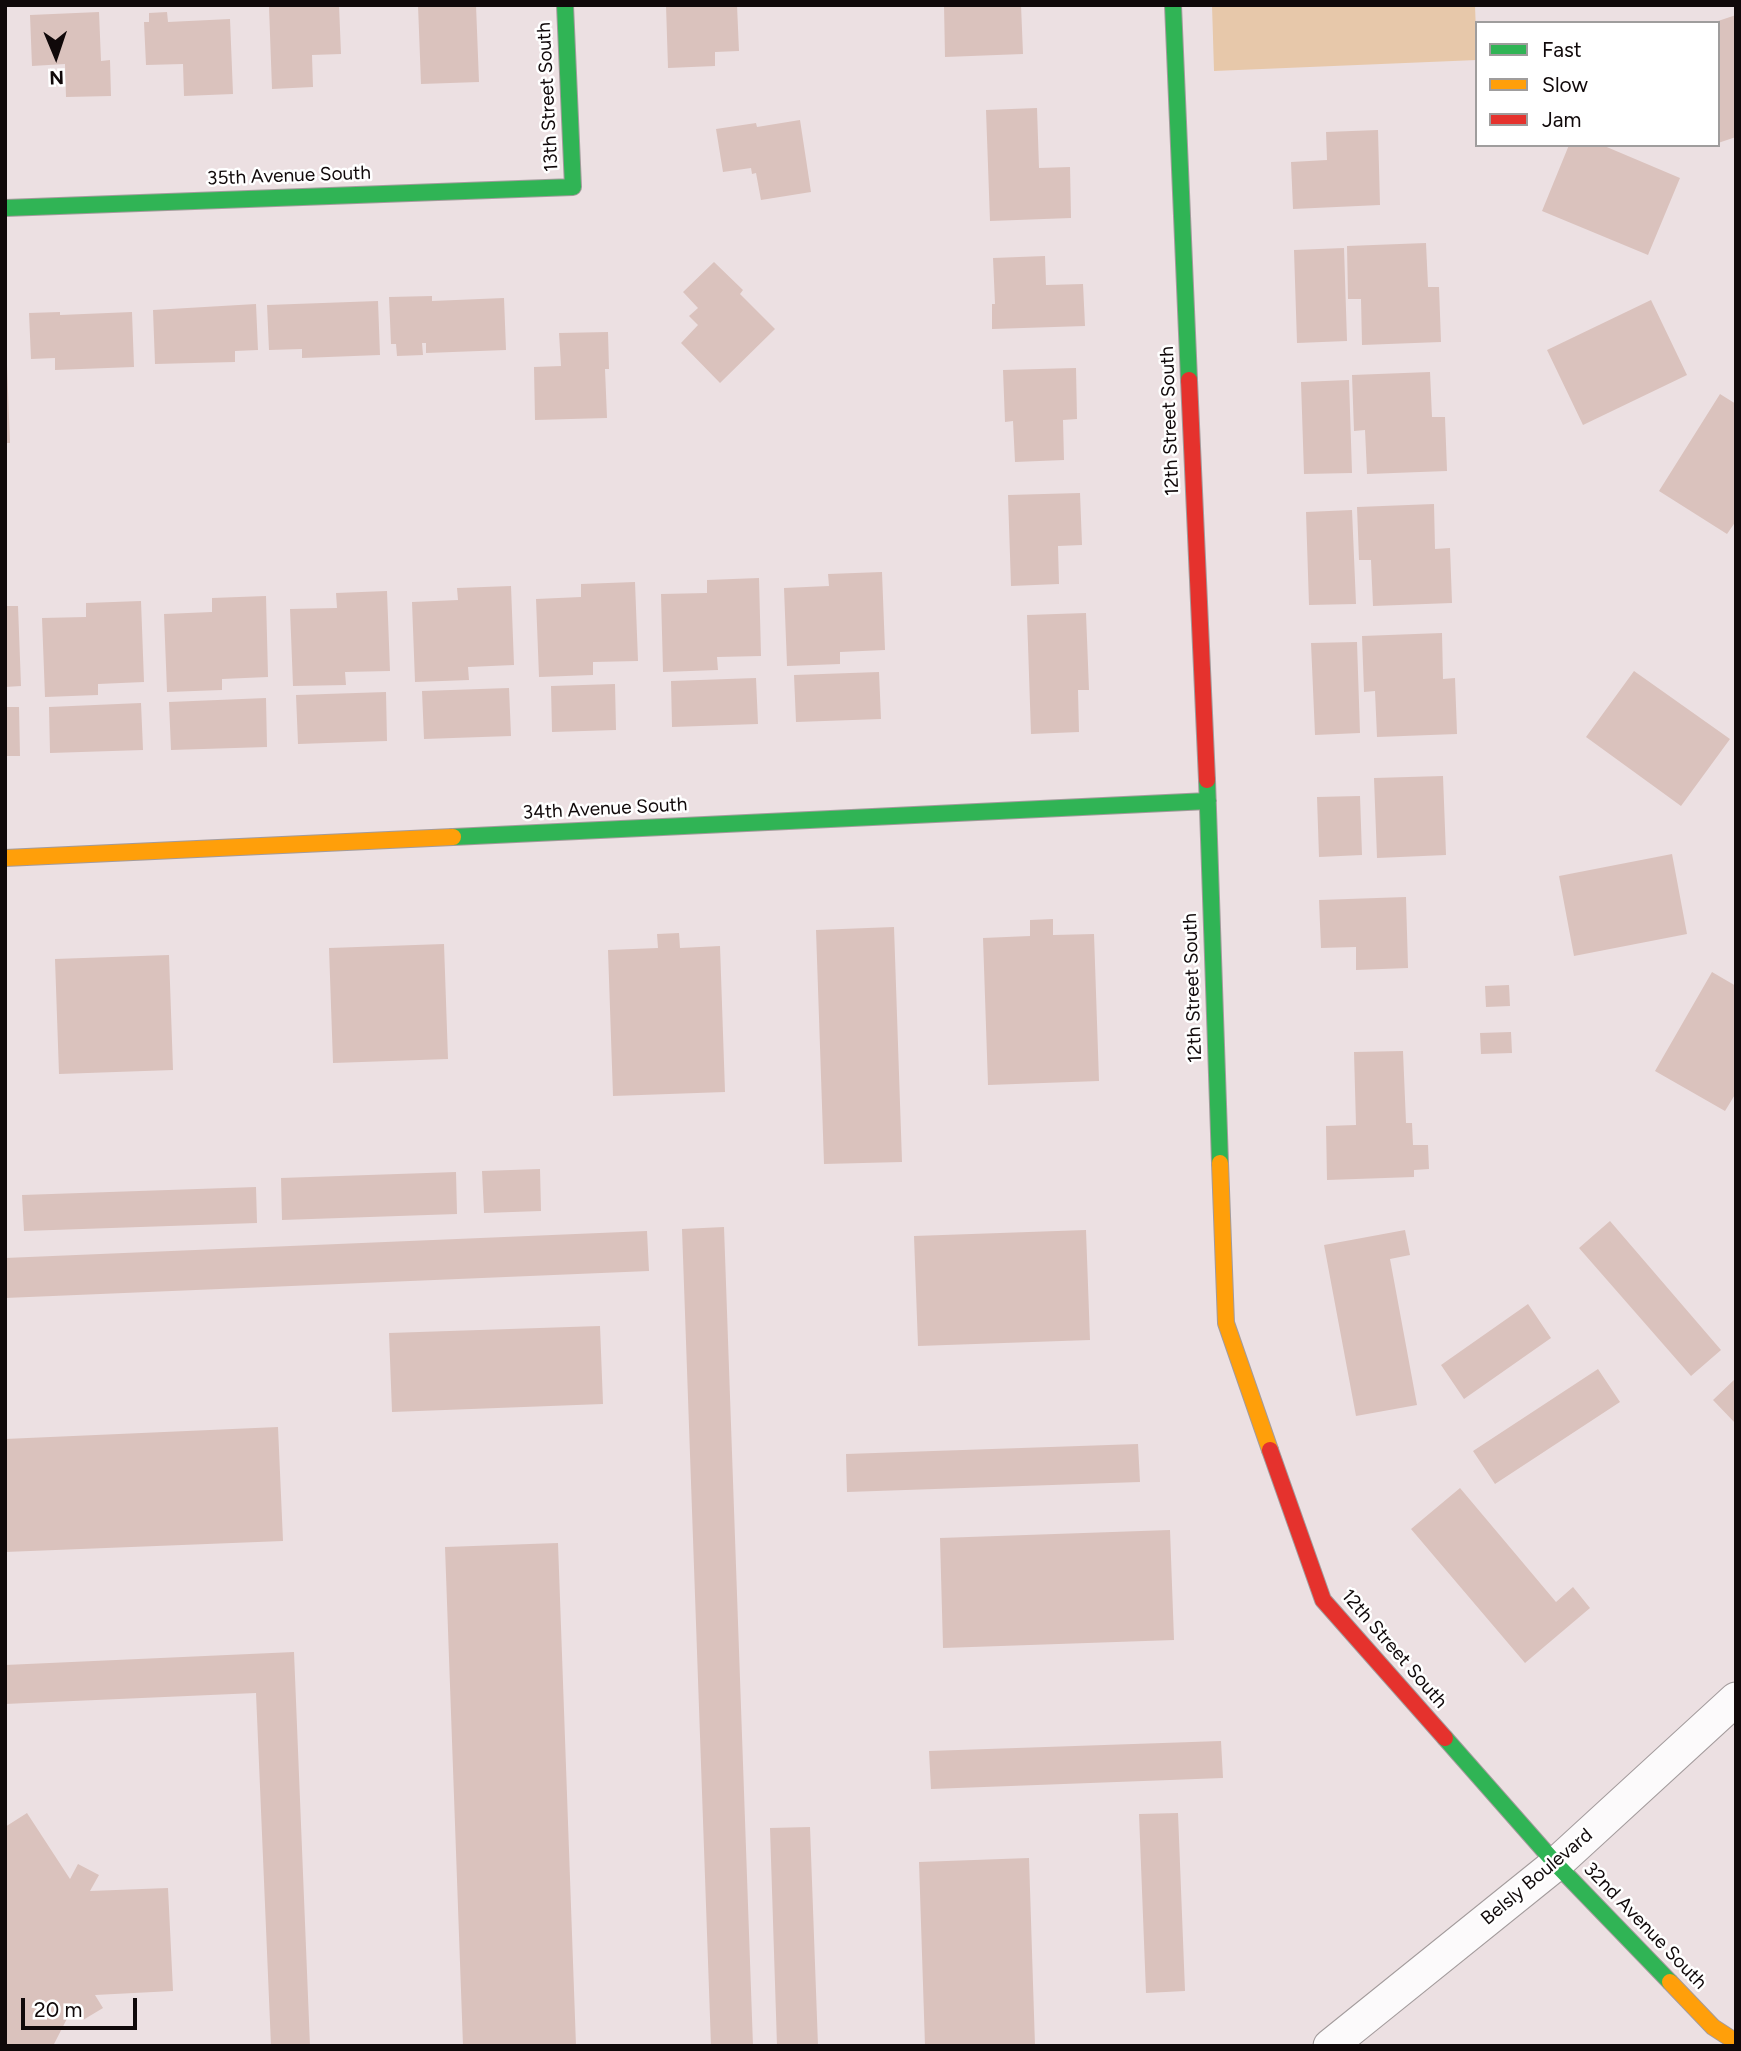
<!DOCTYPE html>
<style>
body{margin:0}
#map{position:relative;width:1741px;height:2051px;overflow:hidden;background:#ece0e2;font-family:Figtree,sans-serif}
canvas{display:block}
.frame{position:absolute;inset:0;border:7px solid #10090a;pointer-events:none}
.legend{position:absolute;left:1475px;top:21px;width:245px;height:126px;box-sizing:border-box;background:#fff;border:2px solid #9f9d9d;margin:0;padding:9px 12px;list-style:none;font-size:21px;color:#10090a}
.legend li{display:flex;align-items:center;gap:14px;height:35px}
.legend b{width:35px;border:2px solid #9f9d9d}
.north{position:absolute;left:21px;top:21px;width:70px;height:70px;-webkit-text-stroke:5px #fff;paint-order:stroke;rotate:178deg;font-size:19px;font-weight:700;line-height:28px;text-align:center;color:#10090a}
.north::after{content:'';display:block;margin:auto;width:24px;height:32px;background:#10090a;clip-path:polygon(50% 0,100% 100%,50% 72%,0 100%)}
.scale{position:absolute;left:21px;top:1998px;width:116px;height:32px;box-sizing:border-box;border:4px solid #10090a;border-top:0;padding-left:9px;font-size:21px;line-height:24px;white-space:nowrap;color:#10090a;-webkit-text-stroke:5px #fff;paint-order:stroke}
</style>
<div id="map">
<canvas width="1741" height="2051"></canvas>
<div class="frame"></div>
<ul class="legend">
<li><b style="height:9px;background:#30b455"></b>Fast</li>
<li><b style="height:9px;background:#ff9f0a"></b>Slow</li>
<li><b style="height:9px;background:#e5322d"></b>Jam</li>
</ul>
<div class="north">N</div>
<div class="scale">20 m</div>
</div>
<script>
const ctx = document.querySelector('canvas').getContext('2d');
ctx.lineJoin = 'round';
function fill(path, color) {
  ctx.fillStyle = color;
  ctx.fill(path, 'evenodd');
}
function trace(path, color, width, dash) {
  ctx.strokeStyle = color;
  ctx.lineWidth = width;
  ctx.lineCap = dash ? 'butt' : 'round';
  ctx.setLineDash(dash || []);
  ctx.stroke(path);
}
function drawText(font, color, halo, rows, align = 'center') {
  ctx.font = font + ' Figtree,sans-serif';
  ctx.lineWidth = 5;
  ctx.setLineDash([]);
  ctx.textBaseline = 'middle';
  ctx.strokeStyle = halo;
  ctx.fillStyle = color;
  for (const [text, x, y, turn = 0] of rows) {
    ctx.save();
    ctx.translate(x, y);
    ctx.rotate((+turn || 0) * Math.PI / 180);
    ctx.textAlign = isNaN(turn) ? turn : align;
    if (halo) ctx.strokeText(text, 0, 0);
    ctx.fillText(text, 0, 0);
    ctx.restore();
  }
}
fill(new Path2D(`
 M1212 5H1475L1477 60 1214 71Z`), '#e7c8aa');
fill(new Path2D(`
 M319 5H339L341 54 312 55 313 87 272 89 269 7Z
 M418 5H476L479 82 421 84Z
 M666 5H737L739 51 715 52V66L668 68Z
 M944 5H1021L1023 54 945 57Z
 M99 12 101 61 110 60 111 96 66 97 65 64 32 66 30 15Z
 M167 12 168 22 230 19 233 94 184 96 183 64 146 65 144 22H149V13Z
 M1736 15V137L1718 143V21Z
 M1037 108 1039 168 1070 167 1071 218 990 221 986 110Z
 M800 120 811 192 761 200 756 173 752 174 751 168 723 172 716 129 756 123 757 127Z
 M1378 130 1380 205 1293 209 1291 162 1327 160 1326 132Z
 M1569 145H1602L1680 178 1648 255 1542 211Z
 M1426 243 1428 287H1439L1441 342 1362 345 1361 299H1348L1347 246Z
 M1344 248 1347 341 1297 343 1294 250Z
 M1045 256 1046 285 1083 284 1085 326 992 329V304H995L993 258Z
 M714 262 743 290 740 294 775 329 720 383 681 343 698 325 689 316 698 308 683 292Z
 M432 296V301L504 298 506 350 426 353V343H422L423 355 397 356 396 344H391L389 297Z
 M1651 300 1687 375 1583 425 1547 350Z
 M378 301 380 355 302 358V349L269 350 267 305Z
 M256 304 258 350 235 351V362L155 364 153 310Z
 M60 312V315L132 312 134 367 55 370V358L31 359 29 313Z
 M608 332 609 369H605L607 418 535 420 534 367 561 366 559 333Z
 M5 365H7L10 443H5Z
 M1076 368 1077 419 1063 420 1064 460 1015 462 1013 421 1005 422 1003 370Z
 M1430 372 1432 417H1445L1447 471 1367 474 1365 430 1354 431 1352 375Z
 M1349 380 1352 473 1304 474 1301 382Z
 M1720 394 1736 404V521L1727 534 1659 491Z
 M1080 493 1082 545 1058 546 1059 584 1011 586 1008 495Z
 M1434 504 1435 549 1450 548 1452 603 1373 606 1371 560H1359L1357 507Z
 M1352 510 1356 604 1309 605 1306 512Z
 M882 572 885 650 840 652V664L787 666 784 588 829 586 828 574Z
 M759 578 761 656 717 657 718 670 663 672 661 594 707 593V580Z
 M635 582 638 661 593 662V675L539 677 536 599 581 597V584Z
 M511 586 514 665 468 667 469 680 415 682 412 602 458 600 457 588Z
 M387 591 390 671 345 672 346 685 293 686 290 609 337 608 336 593Z
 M266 596 268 677 222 679V690L167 692 164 614 212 612V598Z
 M141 601 144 682 98 684V695L45 697 42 618 86 617V603Z
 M5 606H18L21 686 5 687Z
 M1086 613 1089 690H1078L1079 732 1031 734 1027 615Z
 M1442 633 1443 679 1455 678 1457 734 1377 737 1375 691 1364 692 1362 636Z
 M1357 642 1360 733 1315 735 1311 643Z
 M1634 671 1730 739 1681 806 1586 737Z
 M879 672 881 719 796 722 794 675Z
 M756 678 758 724 672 727 671 681Z
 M615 684 616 730 552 732 551 686Z
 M509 688 511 736 424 739 422 691Z
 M386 692 387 741 298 744 296 695Z
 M266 698 267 747 171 750 169 702Z
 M141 703 143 750 50 753 49 707Z
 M5 707H19L20 756H5Z
 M1443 776 1446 855 1377 858 1374 778Z
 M1360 796 1362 855 1319 857 1317 797Z
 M1672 854 1687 934 1574 956 1559 876Z
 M1406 897 1408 968 1356 970V947L1321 948 1319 900Z
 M1053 919V935L1094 934 1099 1081 988 1085 983 938 1030 936V920Z
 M894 927 902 1162 824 1164 816 930Z
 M679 933 680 948 720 946 725 1092 613 1096 608 950 658 948 657 934Z
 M444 944 448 1059 333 1063 329 948Z
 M169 955 173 1070 59 1074 55 959Z
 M1712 972 1736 986V1093L1725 1111 1655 1071Z
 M1509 985 1510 1006 1486 1007 1485 986Z
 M1511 1032 1512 1053 1481 1054 1480 1033Z
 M1403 1051 1406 1123H1412L1413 1145H1428L1429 1169 1414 1170V1177L1327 1180 1326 1126 1356 1125 1354 1052Z
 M540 1169 541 1211 484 1213 482 1171Z
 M456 1172 457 1214 282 1220 281 1178Z
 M256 1187 257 1223 24 1231 22 1195Z
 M1610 1221 1721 1350 1691 1376 1579 1248Z
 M724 1227 753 2046H711L682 1229Z
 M1086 1230 1090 1340 918 1346 914 1236Z
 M1405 1230 1410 1255 1390 1259 1417 1405 1356 1416 1324 1245Z
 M647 1231 649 1271 5 1298V1258Z
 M1528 1304 1551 1338 1464 1399 1441 1365Z
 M600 1326 603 1404 392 1412 389 1333Z
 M1598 1369 1620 1402 1495 1484 1473 1451Z
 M1736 1378V1424L1713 1400Z
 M278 1427 283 1541 5 1552V1439Z
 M1138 1444 1140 1482 847 1492 846 1454Z
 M1460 1488 1556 1602 1573 1587 1590 1608 1525 1663 1411 1529Z
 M1170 1530 1174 1640 943 1648 940 1538Z
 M558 1543 576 2046H463L445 1547Z
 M294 1652 310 2046H271L256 1693 5 1704V1665Z
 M1221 1741 1223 1778 931 1789 929 1751Z
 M27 1813 70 1879 78 1864 99 1875 90 1891 168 1888 173 1991 95 1995 103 2008 83 2020 74 2005 53 2046H5V1827Z
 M1178 1813 1185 1991 1146 1993 1139 1814Z
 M810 1827 818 2046H777L770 1828Z
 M1029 1858 1035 2046H925L919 1862Z`), '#dac2bd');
const street = new Path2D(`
 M1330 2046 1556 1864 1736 1699`);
const fast = new Path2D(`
 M1173 5 1189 380
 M5 208 573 187 565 5
 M1207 780 1220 1163
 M453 837 1208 801
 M1445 1738 1556 1864 1670 1982`);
const slow = new Path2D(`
 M5 858 453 837
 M1220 1163 1226 1323 1270 1450
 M1670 1982 1713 2027 1736 2042`);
const jam = new Path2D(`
 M1189 380 1207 780
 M1270 1450 1323 1600 1445 1738`);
trace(street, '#a39b9c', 35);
trace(fast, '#a39b9c', 18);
trace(slow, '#a39b9c', 18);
trace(jam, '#a39b9c', 18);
trace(street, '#fcfafb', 33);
trace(fast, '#30b455', 16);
trace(slow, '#ff9f0a', 16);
trace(jam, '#e5322d', 16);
drawText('19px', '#10090a', '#fff', [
 ["13th Street South",548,97,-93],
 ["35th Avenue South",289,176,-2],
 ["12th Street South",1170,421,-92],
 ["34th Avenue South",605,809,-3],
 ["12th Street South",1193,988,-92],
 ["12th Street South",1394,1649,49],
 ["Belsly Boulevard",1537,1877,-40],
 ["32nd Avenue South",1645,1926,46]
]);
</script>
